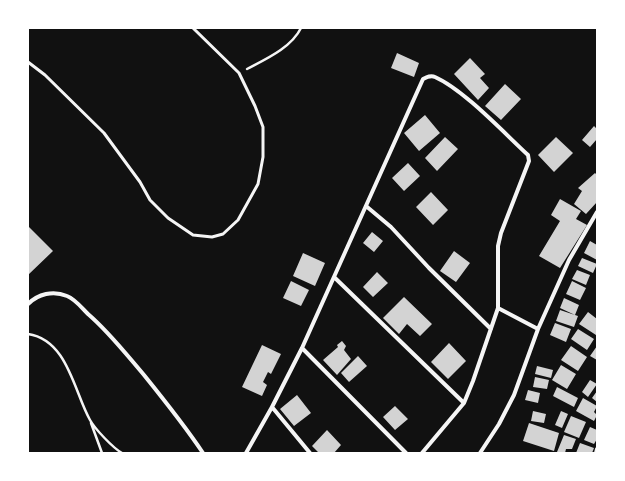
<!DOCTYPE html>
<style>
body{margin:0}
#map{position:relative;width:625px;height:481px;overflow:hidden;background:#111;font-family:"Work Sans",sans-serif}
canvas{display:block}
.frame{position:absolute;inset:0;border:29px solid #fff;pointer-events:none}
</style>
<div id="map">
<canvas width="625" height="481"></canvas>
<div class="frame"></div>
</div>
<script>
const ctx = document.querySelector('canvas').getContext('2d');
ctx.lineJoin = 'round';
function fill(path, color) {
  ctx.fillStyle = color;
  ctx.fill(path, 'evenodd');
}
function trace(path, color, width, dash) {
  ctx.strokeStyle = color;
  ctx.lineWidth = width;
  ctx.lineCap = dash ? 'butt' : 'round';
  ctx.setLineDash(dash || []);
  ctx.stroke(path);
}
fill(new Path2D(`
 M397 53 419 63 414 77 391 68Z
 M470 58 485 74 480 78 489 88 478 100 454 74Z
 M505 84 521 99 501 120 485 106Z
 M425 115 440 133 419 151 404 133Z
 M594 126 597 129V139L590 147 582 140Z
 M445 137 458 149 437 171 425 158Z
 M556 137 573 153 554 172 538 155Z
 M408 163 420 176 404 191 392 178Z
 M595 173 597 175V202L586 214 574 204 582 191 578 188Z
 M431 192 448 210 433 225 416 207Z
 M560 199 581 211 576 219 587 225 560 268 539 256 560 221 551 215Z
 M28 226 53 251 28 275Z
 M372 232 383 241 374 252 363 243Z
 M590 241 597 245V260L584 253Z
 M454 251 470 263 456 282 440 271Z
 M303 253 325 263 315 286 293 276Z
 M582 258 597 264 593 273 578 266Z
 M577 270 590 275 586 285 572 279Z
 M377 272 388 283 373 297 363 287Z
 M291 281 309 290 301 306 283 298Z
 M572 281 586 288 580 300 566 294Z
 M404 297 432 324 420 336 407 324 399 334 383 318Z
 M564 298 579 305 575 315 560 308Z
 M560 310 578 316 574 327 556 321Z
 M588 312 597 319 596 335 579 324Z
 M555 323 571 329 566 342 550 335Z
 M578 329 594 339 587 350 571 339Z
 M342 341 346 346 344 350 351 359 337 375 323 360 338 347 337 345Z
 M449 343 466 361 448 379 431 362Z
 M262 345 281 354 271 374 268 372 263 382 267 385 262 396 242 387Z
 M571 346 587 357 578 371 561 360Z
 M597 346V360L590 356Z
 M358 356 367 366 349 382 341 373Z
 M561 365 576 374 567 389 552 380Z
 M537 366 553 370 551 378 535 374Z
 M535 377 549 380 547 389 533 387Z
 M590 380 597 384 588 397 582 392Z
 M557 387 578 398 574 407 553 396Z
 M528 390 540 393 538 403 525 400Z
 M597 391V402L592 398Z
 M297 395 311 413 294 426 280 409Z
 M583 398 597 406 594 412 597 415 594 421 576 411Z
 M395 406 408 419 395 430 383 417Z
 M533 411 546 414 544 423 531 421Z
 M561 411 568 414 562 428 555 425Z
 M571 416 586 422 579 438 564 432Z
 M529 423 559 433 554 451 523 441Z
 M590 427 597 430V439L594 444 584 440Z
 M327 430 341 445 334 453H319L312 446Z
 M564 435 576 439 572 449H566L565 453H560L557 452Z
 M580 443 594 448 592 453H576Z`), '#d3d3d3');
trace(new Path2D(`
 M247 69C266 59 291 48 301 28
 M28 334C68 340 74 392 90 420 95 429 113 448 122 453
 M91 423 102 453`), '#f5f5f5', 2.5);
trace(new Path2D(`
 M28 62 45 75 104 133 140 182 150 200 168 218 193 235 212 237 223 234 238 220 258 184 263 157V127L255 106 239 73 193 28`), '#f5f5f5', 3);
trace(new Path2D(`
 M366 206 391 227 429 268 491 329
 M334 277 464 403
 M28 304C38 294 53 290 67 296 75 299 82 308 88 314 109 332 126 354 144 375 165 401 185 426 203 453
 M498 308 538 329 569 260 597 212
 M302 348 406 453
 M246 453 272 407
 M310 453 272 407 302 348 423 79C427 77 431 75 435 77 464 90 503 132 528 155L529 161 501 233 498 246V308L473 381 464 403 422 453
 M480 453 499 424 514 395 538 329
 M596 453 597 449`), '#f5f5f5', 4);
</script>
